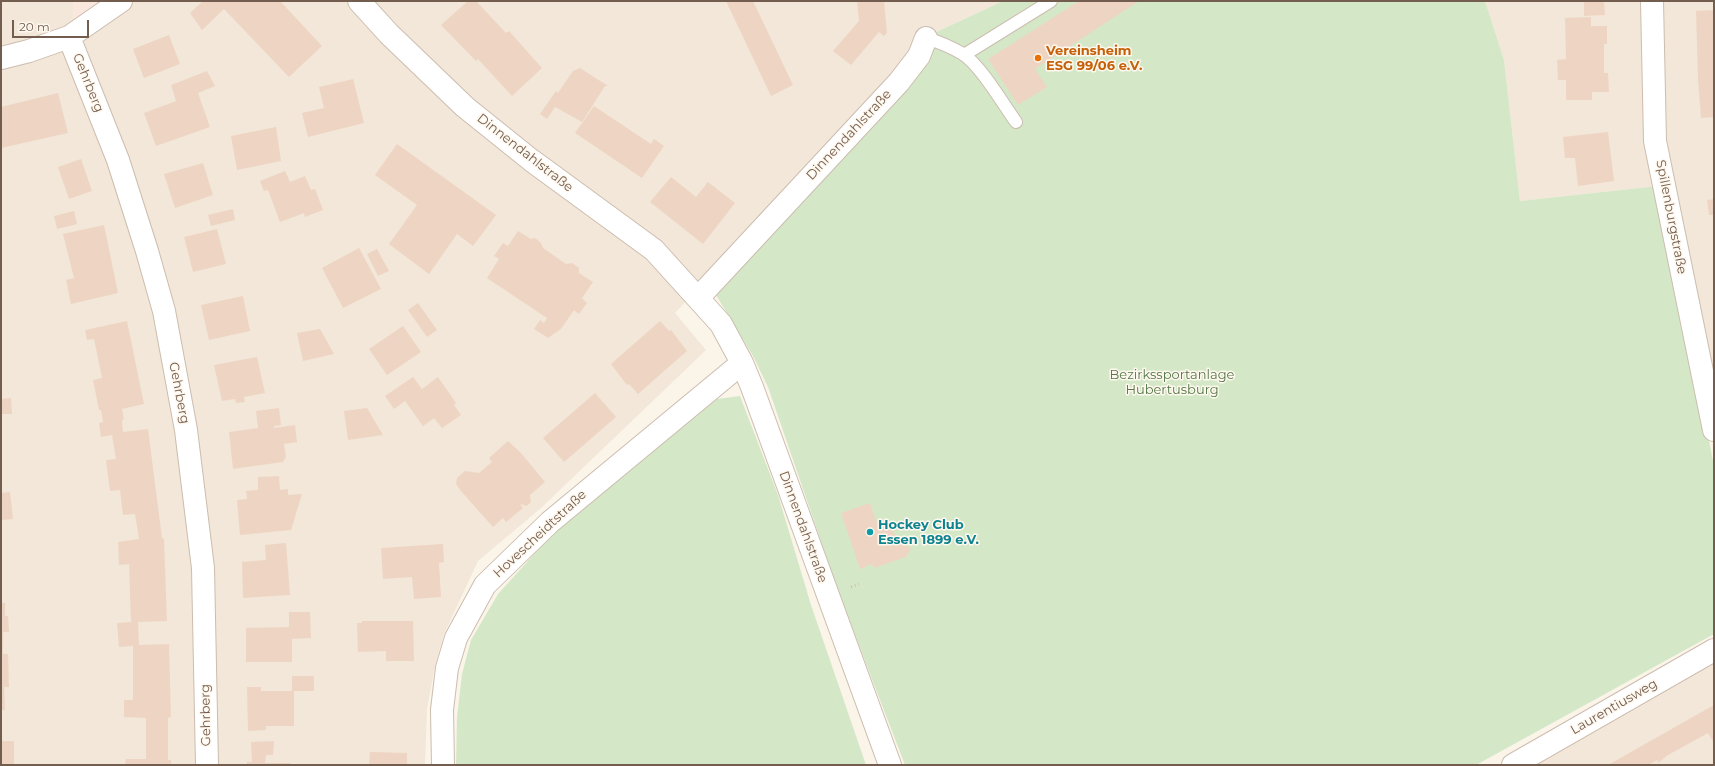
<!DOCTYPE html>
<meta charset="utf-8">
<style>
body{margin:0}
#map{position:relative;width:1715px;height:766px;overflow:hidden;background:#fbf4e9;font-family:Montserrat,sans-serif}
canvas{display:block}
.frame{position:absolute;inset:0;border:2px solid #735d4e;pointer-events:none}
.scale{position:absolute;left:12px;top:20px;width:77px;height:18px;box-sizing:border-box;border:2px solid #735d4e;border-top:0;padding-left:5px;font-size:12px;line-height:14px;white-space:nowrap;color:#735d4e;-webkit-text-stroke:3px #fef8ef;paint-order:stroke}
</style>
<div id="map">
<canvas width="1715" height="766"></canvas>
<div class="frame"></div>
<div class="scale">20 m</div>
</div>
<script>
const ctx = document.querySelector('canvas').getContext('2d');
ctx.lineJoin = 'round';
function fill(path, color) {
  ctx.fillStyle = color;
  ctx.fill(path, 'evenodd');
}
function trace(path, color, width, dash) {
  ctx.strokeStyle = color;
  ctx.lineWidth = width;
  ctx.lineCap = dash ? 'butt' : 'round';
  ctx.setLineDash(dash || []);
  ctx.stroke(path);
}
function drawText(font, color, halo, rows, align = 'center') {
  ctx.font = font + ' Montserrat,sans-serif';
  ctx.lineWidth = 3;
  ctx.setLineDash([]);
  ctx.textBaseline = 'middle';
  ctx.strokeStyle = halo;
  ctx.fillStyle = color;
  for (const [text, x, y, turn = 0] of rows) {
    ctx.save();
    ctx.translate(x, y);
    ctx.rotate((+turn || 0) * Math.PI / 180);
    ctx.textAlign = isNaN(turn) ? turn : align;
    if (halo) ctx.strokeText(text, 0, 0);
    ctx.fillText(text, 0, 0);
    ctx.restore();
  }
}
fill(new Path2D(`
 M1 1H73L74 27 113 1H1003L932 34 866 108 675 313 706 350 541 508 478 561 444 634 435 665 427 709 425 765H1Z
 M1485 1H1714V420L1658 186 1520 201 1504 60Z
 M1714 657V765H1521Z`), '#f2e7d8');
fill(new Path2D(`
 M73 1H113L74 27Z`), '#fae7de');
fill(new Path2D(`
 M1003 1H1485L1504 60 1520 201 1658 186 1714 466V634L1476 765H905L837 588 768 387 753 356 716 295 932 34Z
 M740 396 778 495 811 605 866 765H456L457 717 462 674 471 640 498 594 556 530 717 399Z`), '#d4e8c8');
fill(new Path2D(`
 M203 1H280L322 46 289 77 224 9 202 30 190 13Z
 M468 1H476L506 33 509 31 542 68 512 96 478 59 476 61 441 25Z
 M726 1H753L793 85 771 96Z
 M857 1H884L887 33 884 36 879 32 851 65 833 51 859 21Z
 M1079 1H1139L1035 69 1047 87 1018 105 988 59Z
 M1584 1H1604L1605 15 1584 16Z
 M1714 10V117L1701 118 1698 79 1696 11Z
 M1591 17V26H1607V44H1604V73H1608L1609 92H1592V100H1566V80H1558L1557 60 1566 59 1565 18Z
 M169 35 180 64 144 78 133 49Z
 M580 68 608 86H605L582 122 555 107 547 119 540 114 556 91 558 93 573 71Z
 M207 71 215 86 198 93 210 127 156 146 144 113 176 101 171 85Z
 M353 79 364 123 308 137 302 113 324 108 319 87Z
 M58 93 68 133 1 148V107Z
 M594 106 651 144 654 139 664 146 642 178 575 133Z
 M276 127 281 161 237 170 231 136Z
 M1608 132 1614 181 1578 186 1575 158H1565L1563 137Z
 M397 144 496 215 473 246 457 234 429 274 389 244 417 205 375 175Z
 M81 159 92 191 69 199 58 167Z
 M203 163 213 195 175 208 164 174Z
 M285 171 290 182 305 176 311 190 315 189 323 210 305 217 304 213 280 222 268 190 264 191 260 181Z
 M671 177 696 197 708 182 735 203 703 244 650 202Z
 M1714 199V215H1709L1707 200Z
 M233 209 235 220 211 226 208 215Z
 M74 211 77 224 57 229 54 216Z
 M104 225 118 293 71 304 66 280 74 278 63 234Z
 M217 229 226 264 193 272 184 237Z
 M518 231 531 239 535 238 541 243 543 248 566 264 572 263 579 268V273L593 282 582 298 587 303 579 314 574 310 561 329 548 338 534 329 540 320 544 323 547 318 487 278 499 259 494 256 503 243 508 246Z
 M359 248 381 289 343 308 322 268Z
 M377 249 389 271 378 276 367 254Z
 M243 296 250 331 209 340 201 305Z
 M418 303 437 330 427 337 408 310Z
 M127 321 144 404 122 409 124 419 122 420 123 432 148 429 162 538 164 539 167 621 138 622 139 645 169 644 171 717 168 718V760H171V765H125L126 759H146V718L124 717V700H133V646L119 647 117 623 131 622 129 564 119 565 118 542 139 539 135 514 123 515 120 490 110 491 106 460 116 459 112 435 101 437 99 423 103 422 101 410H99L93 380 102 378 94 339 87 340 85 330Z
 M660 321 669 331 671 330 687 351 638 394 629 384 627 385 611 364Z
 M403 326 421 352 387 375 369 349Z
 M320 329 334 354 303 361 297 333Z
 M257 357 265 393 244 397 245 402 236 403 235 399 222 401 214 365Z
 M413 377 422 389 438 377 456 403 454 405 461 415 442 428 434 418 423 426 405 401 394 409 385 396Z
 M595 393 616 417 564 462 543 438Z
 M11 398 12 414H1V399Z
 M279 408 281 425 274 426V428L295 425 297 442 284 444 286 457 283 462 233 469 229 432 258 428 256 411Z
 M367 408 383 435 348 440 344 411Z
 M508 441 521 453 545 482 530 495 531 502 527 506 520 504 523 508 506 522 503 518 493 527 461 491 456 484 457 478 465 471 479 473 492 462 489 458Z
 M279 476 280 490 288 489V495L302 494 291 530 240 535 237 500 247 499 246 491 258 490V477Z
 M10 492 13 519 1 520V493Z
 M870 503 877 523 889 519 897 541 911 548 906 557 874 568 873 564 860 569 841 513Z
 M286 543 290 595 243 598 242 562 266 560 265 545Z
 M443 544 444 562 439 563 441 597 414 599 412 577 383 579 381 548Z
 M1 603H5V616H8L9 632H3V654H8L9 687H4L5 710H1Z
 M289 612H310L311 638 292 639V662H246V628L289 627Z
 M362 621H413L414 661H386V651L358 652 357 623H362Z
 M292 676H314V691H294V726H266V730L248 731 247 687H261V691H292Z
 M1714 705V743L1708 733 1668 755 1658 763 1657 760 1649 765H1608Z
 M1 741H14V765H1Z
 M274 741 273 755H266L265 763H290V765H247V762H252L251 742Z
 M370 752 407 753V765H369Z`), '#eed5c3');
const lane = new Path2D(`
 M926 38C939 42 951 47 963 54 981 66 1003 104 1016 122
 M964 55 1051 1`);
const street = new Path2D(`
 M359 1 389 34 465 107 531 160 654 250 721 324 742 363 752 387 890 765
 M1652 1 1655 141 1714 430
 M69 37 118 160 147 251 164 311 186 430 203 568 207 765
 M1 58 29 51 69 37 121 1
 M699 297 899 82 919 56 926 38
 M443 765 442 710 447 668 456 638 485 585 550 522 742 363
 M1513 765 1714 650`);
trace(lane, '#ccbdaf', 14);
trace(street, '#ccbdaf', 24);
trace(new Path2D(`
 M851 587 859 584`), '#d3b9a5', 2.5, [1, 3]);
trace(lane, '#fff', 12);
trace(street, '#fff', 22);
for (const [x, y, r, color] of [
 [1038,58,4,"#e8710a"],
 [870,532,4,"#0f9aa8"]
]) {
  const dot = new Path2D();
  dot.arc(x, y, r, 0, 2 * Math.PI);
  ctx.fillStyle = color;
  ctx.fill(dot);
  trace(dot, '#fef8ef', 1.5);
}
drawText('bold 13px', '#c56008', '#fef8ef', [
 ["Vereinsheim",1046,51],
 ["ESG 99/06 e.V.",1046,66]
], 'left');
drawText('13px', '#735d4e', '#fef8ef', [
 ["Gehrberg",88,83,68],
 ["Dinnendahlstraße",849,135,-47],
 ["Dinnendahlstraße",525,153,38],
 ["Spillenburgstraße",1671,217,79],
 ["Gehrberg",179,393,79],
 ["Dinnendahlstraße",803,527,70],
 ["Hovescheidtstraße",540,534,-43],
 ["Laurentiusweg",1614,707,-30],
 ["Gehrberg",206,715,-91]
]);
drawText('13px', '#547847', '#fef8ef', [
 ["Bezirkssportanlage",1172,375],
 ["Hubertusburg",1172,390]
]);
drawText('bold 13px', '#0d838f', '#fef8ef', [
 ["Hockey Club",878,525],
 ["Essen 1899 e.V.",878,540]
], 'left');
</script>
